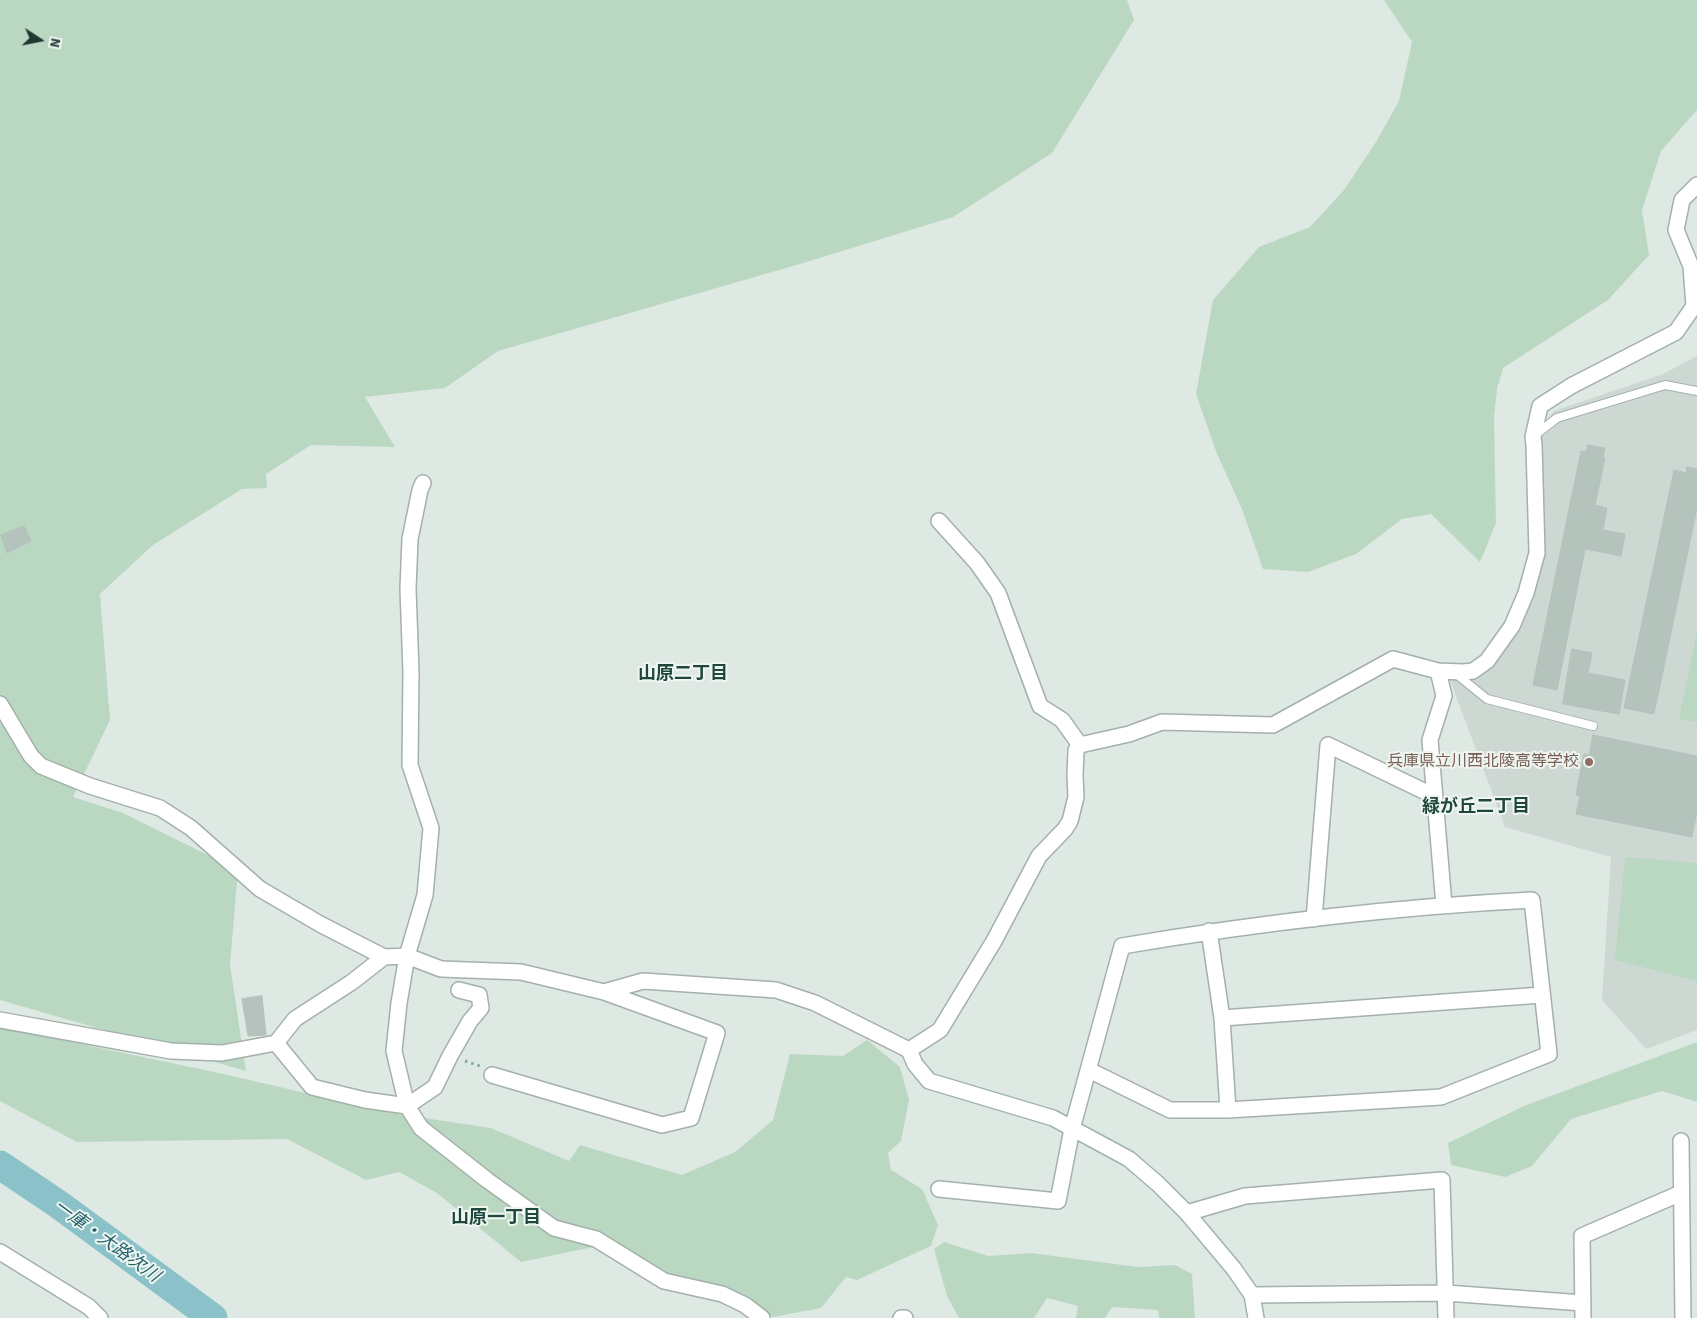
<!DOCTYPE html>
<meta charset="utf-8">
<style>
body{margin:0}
#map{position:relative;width:1697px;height:1318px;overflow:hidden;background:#dfe9e4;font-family:"Source Sans 3",sans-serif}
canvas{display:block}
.north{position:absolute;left:15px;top:15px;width:50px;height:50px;-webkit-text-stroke:4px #eff6f2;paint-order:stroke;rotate:101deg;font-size:14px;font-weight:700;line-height:20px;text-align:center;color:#223731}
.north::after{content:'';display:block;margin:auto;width:18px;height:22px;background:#223731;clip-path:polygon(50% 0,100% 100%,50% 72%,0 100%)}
</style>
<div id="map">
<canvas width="1697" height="1318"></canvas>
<div class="north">N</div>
</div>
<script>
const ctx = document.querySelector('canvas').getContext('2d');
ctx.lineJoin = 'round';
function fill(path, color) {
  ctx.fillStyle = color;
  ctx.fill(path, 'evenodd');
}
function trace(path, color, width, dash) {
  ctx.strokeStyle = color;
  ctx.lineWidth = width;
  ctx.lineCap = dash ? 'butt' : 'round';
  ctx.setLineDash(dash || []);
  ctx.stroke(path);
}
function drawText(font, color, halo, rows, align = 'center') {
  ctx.font = font + ' "Source Sans 3","Noto Sans JP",sans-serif';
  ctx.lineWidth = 4;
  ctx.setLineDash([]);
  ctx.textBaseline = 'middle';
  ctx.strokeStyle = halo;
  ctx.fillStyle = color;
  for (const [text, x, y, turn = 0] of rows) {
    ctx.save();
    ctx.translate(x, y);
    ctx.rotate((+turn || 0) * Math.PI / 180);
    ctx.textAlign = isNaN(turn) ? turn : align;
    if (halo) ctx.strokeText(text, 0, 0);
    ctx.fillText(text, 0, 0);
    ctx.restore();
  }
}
fill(new Path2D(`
 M1697 356V1030L1646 1049 1602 1000 1611 857 1505 827 1450 680 1480 676 1505 651 1542 563 1537 431 1554 411 1663 374Z`), '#ced8d3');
fill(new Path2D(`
 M0 0H1127L1134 20 1052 153 953 217 800 264 498 351 445 388 365 397 395 447 311 445 266 474 267 488 242 489 153 545 100 594 110 720 73 797 123 813 238 870 230 965 246 1071 0 1000Z
 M1384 0H1697V110L1661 151 1642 210 1649 255 1608 300 1503 368 1497 389 1494 417 1496 523 1480 562 1431 514 1402 519 1356 554 1308 572 1263 569 1242 509 1217 454 1196 394 1213 300 1259 247 1310 227 1344 190 1376 142 1399 101 1412 42Z
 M1697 632V722L1679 719Z
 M1625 857 1697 863V981L1615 960Z
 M0 1027 219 1073 397 1114 491 1128 569 1161 580 1145 682 1175 735 1152 773 1120 790 1054 843 1056 867 1040 900 1067 909 1100 901 1141 888 1153 891 1170 922 1189 938 1225 931 1246 857 1280 846 1277 821 1308 773 1317 723 1288 673 1277 617 1242 521 1262 437 1193 399 1172 366 1180 287 1139 77 1142 0 1101Z
 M1697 1042V1102L1662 1091 1571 1119 1532 1166 1505 1177 1451 1165 1448 1143 1524 1106Z
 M944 1242 988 1256 1031 1253 1138 1267 1175 1265 1192 1274 1195 1318H1159L1158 1310 1112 1307 1105 1318H1076L1078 1306 1047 1298 1034 1318H959L947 1296 934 1249Z`), '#bad8c1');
trace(new Path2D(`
 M0 1165 58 1204 213 1318`), '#8bc2ca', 29);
const building = new Path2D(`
 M1588 445 1605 448 1603 457 1605 458 1595 505 1607 508 1603 530 1625 534 1621 556 1585 549 1557 690 1533 685 1581 451 1586 452Z
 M1687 467 1697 469V508L1654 714 1624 708 1674 470 1686 473Z
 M24 526 31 541 7 553 1 535Z
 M1572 649 1592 653 1588 673 1625 680 1619 714 1563 704Z
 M1593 735 1697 756V811L1692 837 1576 814 1580 796 1576 795 1584 754 1589 755Z
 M262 996 266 1035 248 1036 242 999Z`);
fill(building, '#b5c3bd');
trace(building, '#b2c2bb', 1);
const lane = new Path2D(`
 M1535 435 1557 418 1665 385 1697 391
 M1455 673 1487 699 1593 726`);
const street = new Path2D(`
 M423 483 420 490 410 539 408 589 411 672 410 765 431 828 425 895 407 956 399 1003 394 1051 407 1106 435 1087 450 1056 470 1021 481 1008 479 995 459 990
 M939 521 977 563 998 593 1040 706 1062 720 1080 745
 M1438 671 1444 696 1430 740 1444 905
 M0 704 31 756 41 766 90 786 160 808 191 828 260 889 320 924 384 957 407 956 441 969 521 972 604 992 643 981 776 990 815 1003 909 1050 940 1030 994 941 1039 856 1065 829 1070 821 1076 797 1075 775 1076 750 1080 745 1129 734 1162 722 1273 725 1393 659 1438 671 1463 672 1473 671 1487 661 1512 626 1526 593 1537 553 1534 445 1533 437 1540 406 1571 386 1676 332 1694 306 1691 266 1676 230 1682 200 1697 185
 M1314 919 1328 745 1434 796
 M1209 931 1222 1018 1228 1110
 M1222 1018 1542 995
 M0 1020 171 1051 222 1053 276 1043 295 1019 352 982 384 957
 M276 1043 312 1087 365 1100 407 1106 421 1128 487 1180 554 1228 596 1239 664 1281 722 1294 745 1305 762 1318
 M492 1075 662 1125 691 1118 717 1033 604 992
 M1681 1141 1683 1318
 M939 1189 1058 1201 1072 1129 1122 946C1258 923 1394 907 1532 900L1549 1054 1441 1097 1228 1110H1170L1089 1070
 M1187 1213 1245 1196 1442 1180 1446 1318
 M0 1252 89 1307 100 1318
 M1252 1295 1446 1293 1583 1303
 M901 1318H905
 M1583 1318 1582 1236 1681 1193`);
const secondary = new Path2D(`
 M909 1050 915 1064 929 1081 1053 1118 1129 1159 1158 1184 1187 1213 1234 1269 1252 1295 1256 1318`);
trace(lane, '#a3b0ab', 10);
trace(street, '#a3b0ab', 18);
trace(secondary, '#9fb4ac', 18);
trace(new Path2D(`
 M465 1061 480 1066`), '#82aa9c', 3, [2.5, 4]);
trace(lane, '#fff', 8);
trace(street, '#fff', 15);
trace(secondary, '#fff', 15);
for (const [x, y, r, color] of [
 [1589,762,5,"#8d6e63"]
]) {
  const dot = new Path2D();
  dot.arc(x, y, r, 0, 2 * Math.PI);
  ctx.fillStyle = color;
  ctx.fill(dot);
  trace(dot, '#eff6f2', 2);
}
drawText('16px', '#785e54', '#eff6f2', [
 ["兵庫県立川西北陵高等学校",1579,762]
], 'right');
drawText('bold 18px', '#20473c', '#eff6f2', [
 ["山原二丁目",683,675],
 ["緑が丘二丁目",1476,808],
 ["山原一丁目",496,1219]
]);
drawText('italic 18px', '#22636d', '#eff6f2', [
 ["一庫・大路次川",106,1242,36]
]);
</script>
